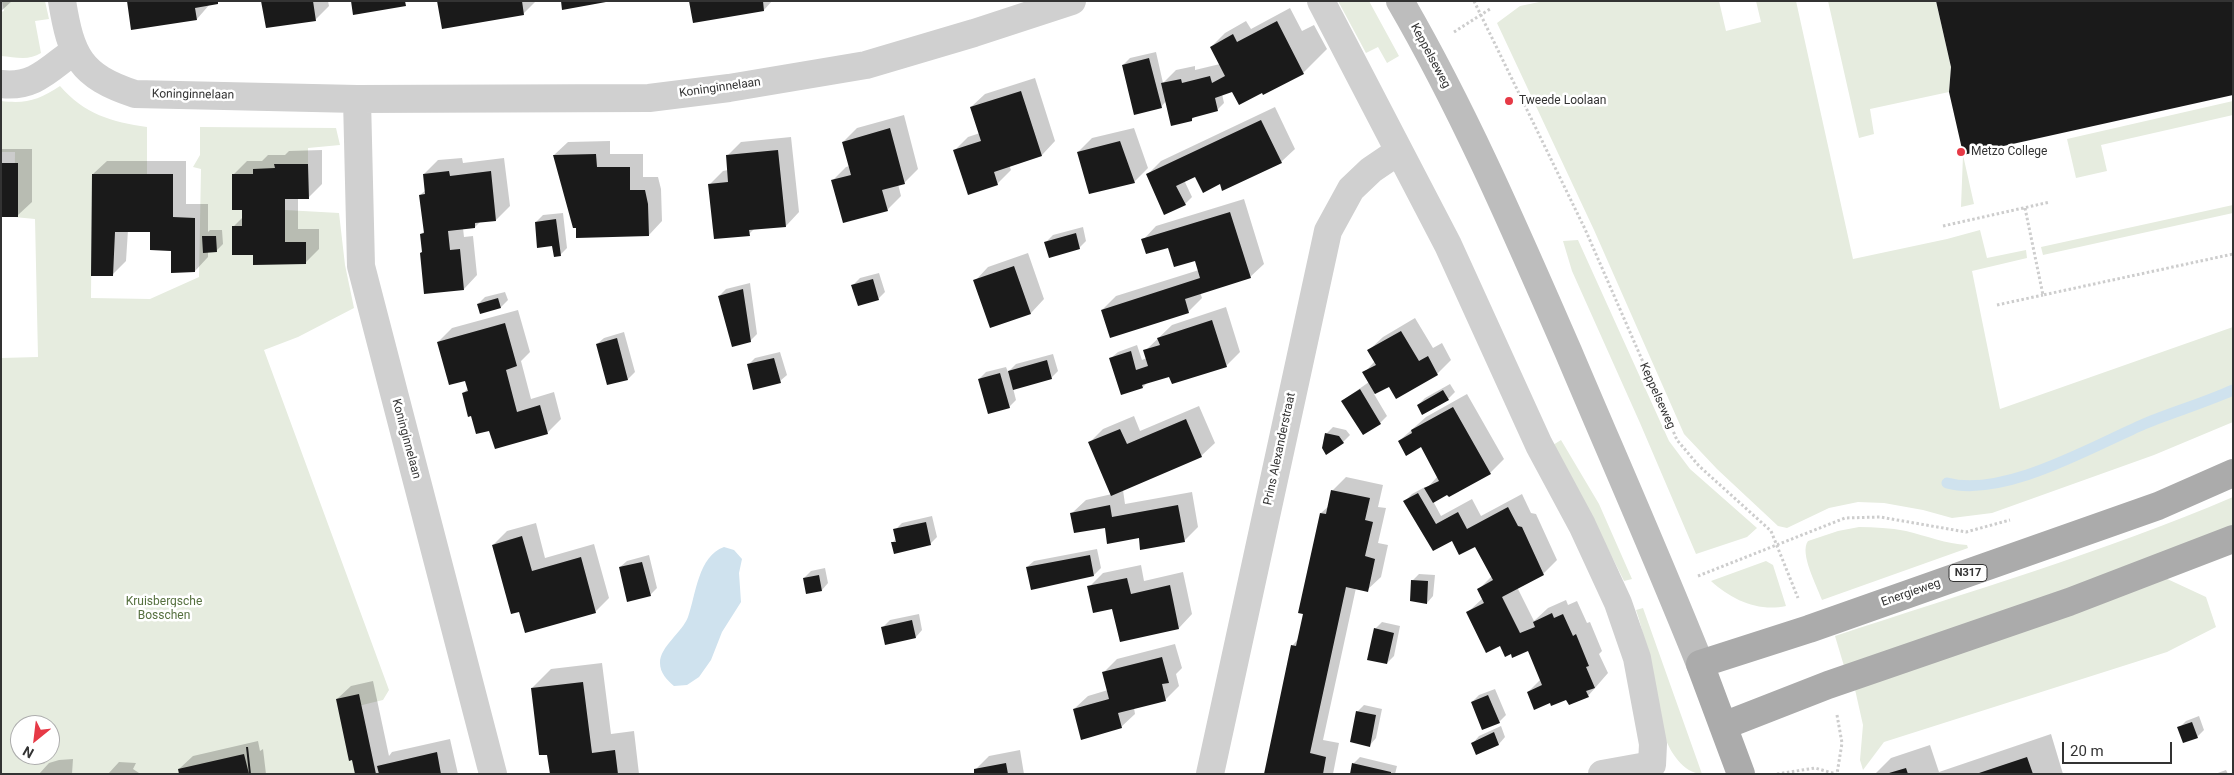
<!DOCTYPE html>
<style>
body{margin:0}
#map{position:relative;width:2234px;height:775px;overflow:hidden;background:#fff;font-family:Roboto,sans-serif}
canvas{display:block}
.frame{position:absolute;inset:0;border:2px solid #333;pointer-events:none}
.north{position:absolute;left:10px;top:715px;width:50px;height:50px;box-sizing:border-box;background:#fff;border:1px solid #adadad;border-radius:50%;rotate:209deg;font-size:14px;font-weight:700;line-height:20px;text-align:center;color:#333}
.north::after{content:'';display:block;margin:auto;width:18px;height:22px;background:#e63946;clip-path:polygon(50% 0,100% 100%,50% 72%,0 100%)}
.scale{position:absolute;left:2062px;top:742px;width:110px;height:22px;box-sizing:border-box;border:2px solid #333;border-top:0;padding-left:6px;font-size:15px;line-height:18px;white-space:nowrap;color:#333;-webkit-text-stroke:4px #fff;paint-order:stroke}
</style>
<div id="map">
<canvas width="2234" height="775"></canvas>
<div class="frame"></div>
<div class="north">N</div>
<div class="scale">20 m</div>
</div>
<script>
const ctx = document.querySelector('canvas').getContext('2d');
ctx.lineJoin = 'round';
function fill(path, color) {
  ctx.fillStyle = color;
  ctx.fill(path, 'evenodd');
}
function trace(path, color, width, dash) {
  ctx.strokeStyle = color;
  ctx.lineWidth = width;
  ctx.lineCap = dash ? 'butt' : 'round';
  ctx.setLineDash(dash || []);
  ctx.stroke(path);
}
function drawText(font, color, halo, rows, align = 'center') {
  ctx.font = font + ' Roboto,sans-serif';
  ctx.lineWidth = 5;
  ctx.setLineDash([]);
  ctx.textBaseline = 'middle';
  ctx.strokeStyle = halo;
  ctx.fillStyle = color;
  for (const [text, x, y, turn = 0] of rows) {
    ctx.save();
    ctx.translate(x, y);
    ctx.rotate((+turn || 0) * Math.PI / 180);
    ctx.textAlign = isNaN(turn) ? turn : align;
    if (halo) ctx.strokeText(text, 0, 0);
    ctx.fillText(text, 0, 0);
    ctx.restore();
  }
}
fill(new Path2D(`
 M2 1H45L49 19 35 21 41 53C29 61 15 57 1 56V12L4 11Z
 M1338 1H1369L1399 56 1387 63 1378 47 1366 53Z
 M1544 1H1719L1726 31 1761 22 1756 1H1796L1853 259 1947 239 1980 230 1987 258 2026 250 2027 258 1972 271 2000 409 2233 327V422L2154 455 1992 513 1952 518 1923 510 1884 503 1858 502 1829 508 1787 528 1778 526 1717 469 1684 434 1594 230 1497 23 1520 6Z
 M1828 1H1936L1951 67 1949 92 1870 109 1874 134 1859 138Z
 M60 86C84 114 112 122 147 127V174H92L91 298 150 299 199 277 201 169 193 167 200 155V127L336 128 340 145 308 148V164L285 199V210L339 213 345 265 354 308 298 337 264 350 389 690 383 700 354 707 371 774H1V358L38 357 35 219 14 217 15 152H1V101C27 104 38 100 60 86ZM20 725H50V755H20Z
 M2233 101V115L2101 145 2107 171 2076 178 2067 139Z
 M1963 155 1974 204 1961 207Z
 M2233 205V213L2043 255 2041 247Z
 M1578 240 1669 441 1690 469 1757 528 1747 537 1696 554 1640 423 1572 271 1563 241Z
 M1561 440 1599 504 1632 579 1624 581 1581 495 1553 445Z
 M2233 497V529L2218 536 1844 666 1835 636C1968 592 2104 552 2233 497Z
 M1859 527C1875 527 1890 528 1906 531 1927 536 1946 544 1967 545L1968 548 1822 600C1817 586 1799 553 1808 541L1838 531Z
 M1766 561 1773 565 1786 606C1758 612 1732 600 1711 581Z
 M2163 577 2206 597 2216 627 2167 652 1884 742 1863 770 1860 760 1863 725 1854 685Z
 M1643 608 1702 774C1683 773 1670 752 1664 735 1651 696 1650 650 1636 610Z`), '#e6ecdf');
fill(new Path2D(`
 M724 547 734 550 742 559 739 573 741 602 722 632 711 660 699 677 687 685 674 686C667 680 660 673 660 663 660 646 682 633 688 617 696 595 698 556 724 547Z`), '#cfe2ee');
fill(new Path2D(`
 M1 1H12L1 11Z
 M128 1H219L210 4 197 19Z
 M263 1H328L329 6 315 20Z
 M438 1H536L523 14Z
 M691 1H772L764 10Z
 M1290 8 1302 31 1314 25 1327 49 1303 73 1262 91 1233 90 1222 94 1224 103 1217 110 1197 115 1191 120 1166 101 1161 107 1123 65 1130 58 1156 52 1163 83 1176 70 1195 66V70L1220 64 1211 47 1225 33 1246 21 1251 29Z
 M1035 78 1055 141 1042 155 1009 165 1011 170 997 184 954 151 968 137 980 133 971 107 985 94Z
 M1275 107 1295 149 1281 162 1220 183 1195 175 1184 180 1192 197 1185 204 1147 175 1161 161Z
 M904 115 918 169 904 183 898 184 901 196 887 210 833 180 846 167 850 166 843 142 857 128Z
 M1134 128 1148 168 1134 182 1078 152 1092 138Z
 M791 137 799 212 786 226 755 228 749 234 709 185 723 171 728 170 727 156 741 142Z
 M610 141V154H643V177H658L661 189 662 221 649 235 577 227 554 155 568 142Z
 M1 149H32V202L18 215 1 216Z
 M322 150V184L308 198H298V229H319V249L305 263 255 254 233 227 244 216 233 175 247 161H262L268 155H285L289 151Z
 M462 158 463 163 504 158 510 206 496 220 481 221 475 227 463 228 464 237 473 236 477 275 464 289 423 251 421 234 425 231 420 195 426 190 424 174 438 160Z
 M107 161H186V204H208V232L210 230H222L223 244 216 251H208V257L195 271 151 231 128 230 126 261 112 275 93 174Z
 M1244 199 1264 264 1250 277 1200 292 1202 298 1188 312 1102 310 1116 296 1199 270 1196 259 1168 246 1143 240 1156 226Z
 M563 213 567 248 560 255 536 222 543 215Z
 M1083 227 1086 241 1079 248 1046 242 1053 235Z
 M1028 253 1044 299 1031 313 975 281 988 267Z
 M879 273 885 292 878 299 853 285 860 278Z
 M750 283 757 334 750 341 719 296 726 289Z
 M505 292 508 300 501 307 481 313 478 304 485 297Z
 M1226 307 1240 352 1226 366 1170 375 1148 382 1143 387 1122 394 1111 358 1118 352 1137 345 1142 360 1147 358 1145 351 1172 325Z
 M518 310 530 352 521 361 531 399 554 392 561 419 547 433 490 429 472 415 463 393 469 388 466 379 438 342 452 328Z
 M1415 318 1433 348 1442 343 1451 360 1437 374 1389 385 1374 394 1387 416 1380 423 1363 433 1342 401 1369 382 1364 373 1375 361 1369 350 1383 337Z
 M624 332 635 372 628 379 608 384 597 344 604 338Z
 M780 352 787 375 780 381 748 365 755 358Z
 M1053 354 1058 371 1051 378 1013 388 1016 400 1009 407 979 379 986 372 1006 367 1008 372 1016 364Z
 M1450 384 1455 392 1448 399 1418 405 1425 398Z
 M1467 394 1504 459 1490 473 1433 501 1441 516 1472 499 1481 516 1522 494 1531 513 1536 514 1557 560 1543 574 1517 587 1534 621 1548 608 1566 600 1568 605 1577 601 1587 623 1590 622 1602 651 1599 654 1608 673 1588 696 1551 701 1528 692 1541 679 1529 649 1511 653 1468 612 1483 598 1479 589 1492 576 1475 545 1453 539 1405 501 1412 494 1425 487 1426 489 1438 476 1421 445 1399 441 1426 417Z
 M1199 406 1215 443 1201 456 1123 490 1125 504 1192 492 1198 527 1184 541 1140 537 1072 513 1086 500 1112 494 1089 443 1103 429 1134 416 1140 431Z
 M1333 427 1346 430 1350 435 1343 442 1326 434Z
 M1346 477 1383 485 1378 507 1386 508 1378 543 1388 545 1381 577 1367 590 1356 588 1323 740 1339 743 1333 774H1265L1293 645 1298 639 1304 613 1321 513 1330 505 1332 491Z
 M932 516 937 537 930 544 892 543 897 538 895 530 902 523Z
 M536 523 545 558 594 544 609 598 595 612 520 610 493 545 507 531Z
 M1097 549 1101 568 1094 575 1027 567 1034 561Z
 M649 555 657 588 650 595 620 567 627 561Z
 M1141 565 1144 581 1183 572 1192 614 1179 628 1120 641 1113 607 1089 587 1103 573Z
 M825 568 828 583 822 590 804 578 811 571Z
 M1419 574 1435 575 1433 596 1427 603 1412 581Z
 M919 614 922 630 916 637 883 627 890 620Z
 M1382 622 1400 626 1394 656 1387 663 1375 629Z
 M1175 644 1182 668 1176 674 1179 686 1165 700 1134 708 1135 714 1121 727 1074 709 1088 696 1108 690 1104 672 1117 659Z
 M602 663 611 734 634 731 639 774H550L549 753 532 688 551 669Z
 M373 681 389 756 392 752 450 739 458 774H356L337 699 351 686Z
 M1495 689 1506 715 1499 722 1472 702 1479 695Z
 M1364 705 1382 709 1376 738 1370 745 1357 712Z
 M2199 716 2204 730 2197 737 2179 728 2186 721Z
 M1501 726 1505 737 1499 744 1473 743 1479 736Z
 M2051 734 2063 774H1875L1891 758 1930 745 1939 772Z
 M258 741 260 751 263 749 266 774H180L179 769 193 756Z
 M1020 750 1024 774H976L975 770 989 756Z
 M1360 757 1397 766 1395 774H1351L1353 764Z
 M73 759 72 774H39L49 763 59 760Z
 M119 762 136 763 133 769 139 773 108 774Z
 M2226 770 2228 774H2215Z`), '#0003');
trace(new Path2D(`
 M1947 483C2004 498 2091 447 2144 424 2173 412 2204 403 2233 390`), '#cfe2ee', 11);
fill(new Path2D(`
 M127 1H218V4L195 8 197 20 131 30Z
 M261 1H313L316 21 266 28Z
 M351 1H405L406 6 353 15Z
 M437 1H522L524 15 442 29Z
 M561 1H606V2L562 10Z
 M689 1H763L764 11 693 23Z
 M1936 1H2233V95L1963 155 1964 149H1962L1949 92 1951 67Z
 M1277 21 1304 74 1263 95 1262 93 1239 105 1232 92 1215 98 1218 111 1192 118V121L1171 126 1161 83 1181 79 1182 83 1210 76 1212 83 1225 76 1210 47 1233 34 1237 42Z
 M1149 58 1162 108 1134 115 1122 65Z
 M1021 91 1042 156 994 172 998 185 968 195 953 150 981 141 970 107Z
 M1261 120 1282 163 1222 191 1220 184 1203 193 1195 177 1176 186 1186 205 1164 215 1146 174Z
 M890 128 905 184 882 190 888 211 843 223 831 180 851 175 842 142Z
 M1120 141 1135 183 1089 194 1077 152Z
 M778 150 786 227 749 230 750 236 714 239 708 184 728 182 726 155Z
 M596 154 597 167H630V190H645L648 204 649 236 576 238V228H573L553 155Z
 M1 163H18V217H1Z
 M274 164H308L309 199H285V242H306V264L253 265V255H232V226H242V210H232V174H253V169L275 168Z
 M449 171 450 176 491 171 496 221 475 223V228L448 231 450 250 460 249 464 290 424 294 420 253 422 252 420 234 424 233 419 195 425 194 423 174Z
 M92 174H173V217L195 218V272L171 273V251L150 250V232H115L113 276H91Z
 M1230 212 1251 278 1185 299 1189 313 1110 338 1101 310 1200 278 1195 261 1174 267 1168 248 1146 254 1141 239Z
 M556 219 561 256 554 257 552 246 537 248 535 222Z
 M1076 233 1080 249 1049 258 1044 242Z
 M202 236H216L217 252 203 253Z
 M1014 266 1031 314 990 328 973 280Z
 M873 279 879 300 858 306 851 285Z
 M743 289 751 342 732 347 718 296Z
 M498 298 501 308 480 314 477 304Z
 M1212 320 1227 367 1172 384 1169 377 1142 385 1143 388 1121 395 1109 358 1131 351 1136 370 1148 366 1143 350 1160 345 1157 338Z
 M505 323 517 366 506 370 517 412 540 405 548 434 495 449 489 431 476 434 471 416 468 417 462 393 468 391 465 381 449 385 437 342Z
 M1401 331 1419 361 1428 356 1438 375 1396 399 1389 387 1375 394 1362 372 1376 365 1367 350Z
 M617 338 628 380 607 385 596 344Z
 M774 358 781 383 753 390 747 364Z
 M1047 360 1052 379 1013 390 1008 371Z
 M1000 373 1010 408 988 414 978 379Z
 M1360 389 1381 424 1363 435 1341 401Z
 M1443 390 1449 400 1422 415 1417 405Z
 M1453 407 1491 474 1449 497 1447 495 1433 503 1424 488 1439 481 1421 447 1406 456 1398 441 1412 433 1411 430Z
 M1186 419 1202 457 1111 496 1088 442 1120 429 1127 444Z
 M1325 433 1339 436 1344 443 1326 455 1322 448Z
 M1331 490 1370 498 1365 520 1373 522 1365 556 1375 559 1368 592 1346 587 1310 753 1326 757 1323 774H1264L1291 645 1296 646 1303 614 1298 613 1320 513 1326 514Z
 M1418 493 1436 524 1458 512 1467 529 1508 507 1518 526 1522 527 1544 575 1502 597 1520 633 1535 627 1533 622 1552 613 1554 618 1563 614 1573 636 1576 634 1589 666 1586 667 1595 688 1586 691 1589 697 1569 705 1566 700 1551 706 1550 703 1534 710 1527 692 1542 685 1528 651 1512 658 1511 654 1505 657 1500 646 1486 653 1466 612 1484 603 1477 589 1493 580 1475 547 1459 555 1452 541 1433 551 1403 501Z
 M1110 505 1112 517 1178 505 1185 542 1140 550 1139 538 1107 544 1105 528 1074 533 1070 513Z
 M926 522 931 545 894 554 891 542H896L893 529Z
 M522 536 532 571 581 557 596 613 525 633 519 612 511 614 492 545Z
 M1090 555 1094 576 1031 590 1026 567Z
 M642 562 651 596 627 602 619 567Z
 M819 575 822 591 806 594 803 578Z
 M1127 578 1131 594 1170 585 1179 629 1120 642 1112 609 1093 613 1087 586Z
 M1411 580 1428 581 1427 604 1410 601Z
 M912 620 916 638 885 645 881 627Z
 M1374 628 1394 633 1387 664 1367 660Z
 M1162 657 1169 683 1162 684 1166 701 1118 713 1122 728 1081 740 1073 709 1109 699 1102 672Z
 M583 682 592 753 615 750 618 774H550L547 755H539L531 688Z
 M359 694 376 774H355L352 760 349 761 336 699Z
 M1488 695 1500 723 1482 730 1471 702Z
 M1356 711 1376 715 1370 747 1350 742Z
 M2192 722 2198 738 2183 743 2177 727Z
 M1494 732 1499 745 1476 755 1471 743Z
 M246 747H248L251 774H249Z
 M437 752 441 774H379L377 766Z
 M244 754 249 774H179L178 769Z
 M2027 757 2033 774H1979V773Z
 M1006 763 1008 774H974V769Z
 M1352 763 1391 772V774H1350Z
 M1906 768 1908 774H1889V773Z`), '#1a1a1a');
trace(new Path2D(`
 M1474 1 1585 229 1677 440 1699 466 1771 531 1798 598
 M1454 32 1490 9
 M2025 208 2043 295 2233 254
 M1943 226 2050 202
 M1997 305 2043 295
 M1698 576 1845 518 1880 517 1966 532 2010 520
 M1837 715 1842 743 1837 774
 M1777 774 1815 768 1836 774`), '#cdcdcd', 3, [2.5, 2.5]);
trace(new Path2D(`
 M62 1C71 56 80 76 135 94L357 99 361 266 493 774
 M1321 1 1448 245 1539 445 1582 525 1618 603 1637 658 1653 744 1652 765 1602 774
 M1 84C34 88 49 69 74 51
 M357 99 649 98 729 88 866 65 974 33 1072 1
 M1210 774 1328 231 1351 189 1371 170 1399 151`), '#d0d0d0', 28);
trace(new Path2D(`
 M1400 1C1465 113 1516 232 1568 351 1612 455 1658 559 1700 664`), '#bdbdbd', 28);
trace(new Path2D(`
 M1723 726 1828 685 2069 602 2233 539
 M1741 774 1700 664 1809 629 2158 506 2233 473`), '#ababab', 28);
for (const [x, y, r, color] of [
 [1509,101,5,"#e63946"],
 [1961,152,5,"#e63946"]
]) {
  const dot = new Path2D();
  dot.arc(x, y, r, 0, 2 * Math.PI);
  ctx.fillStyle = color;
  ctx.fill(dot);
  trace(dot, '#fff', 2);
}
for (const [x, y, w] of [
 [1968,573,38]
]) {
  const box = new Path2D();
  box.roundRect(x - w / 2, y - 8.5, w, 17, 4);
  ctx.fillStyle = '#fff';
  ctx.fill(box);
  trace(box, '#333', 1);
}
drawText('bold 11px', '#333', null, [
 ["N317",1968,573]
]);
drawText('12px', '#333', '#fff', [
 ["Keppelseweg",1430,56,62],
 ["Koninginnelaan",720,88,-8],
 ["Koninginnelaan",193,95,1],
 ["Keppelseweg",1657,396,66],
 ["Koninginnelaan",406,439,75],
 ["Prins Alexanderstraat",1280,449,-78],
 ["Energieweg",1911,593,-19]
]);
drawText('12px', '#333', '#fff', [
 ["Tweede Loolaan",1519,101],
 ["Metzo College",1971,152]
], 'left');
drawText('12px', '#56703f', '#fff', [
 ["Kruisbergsche",164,602],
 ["Bosschen",164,616]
]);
</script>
